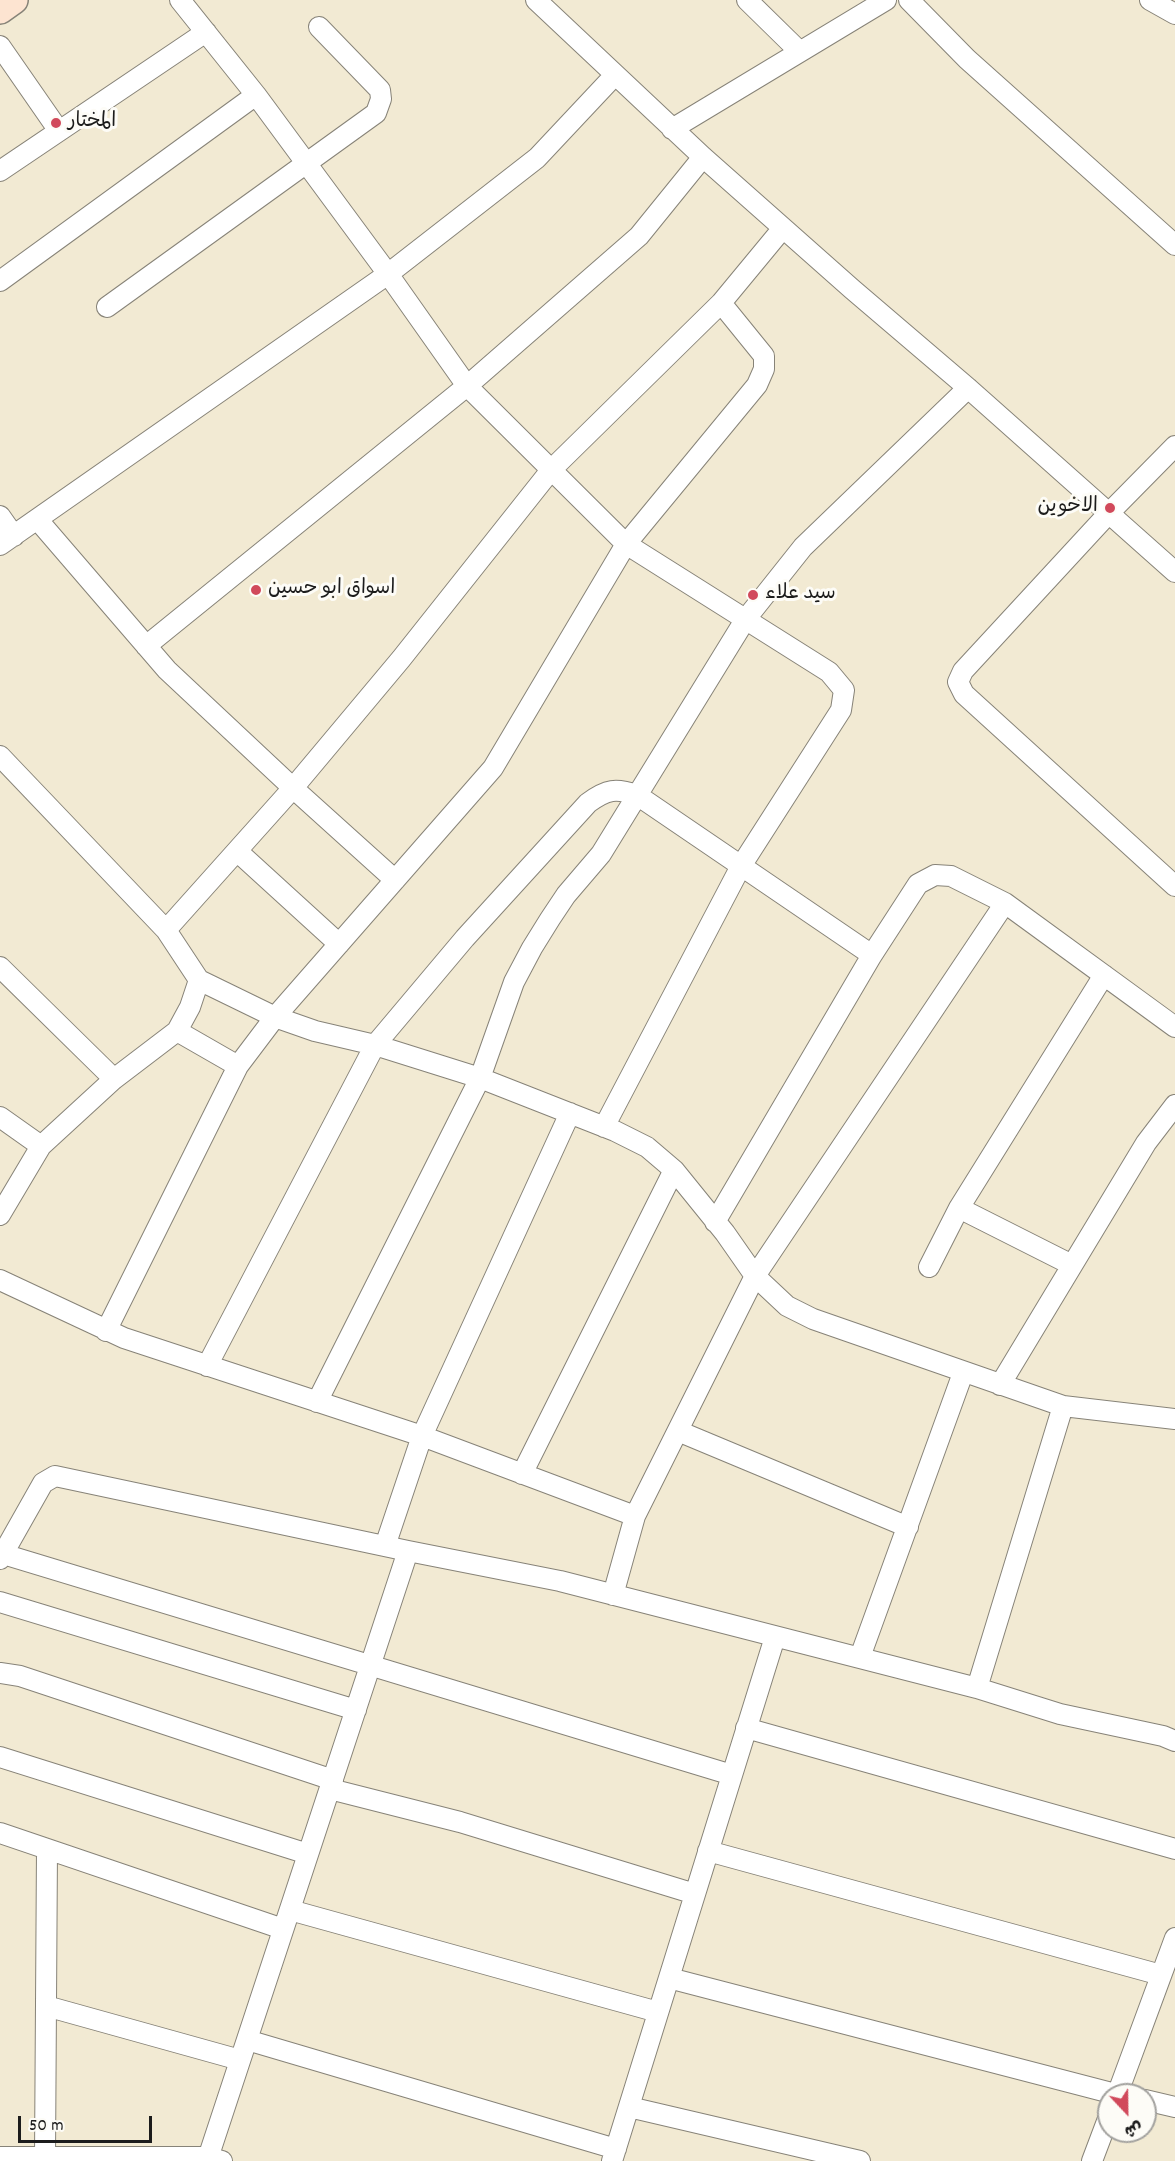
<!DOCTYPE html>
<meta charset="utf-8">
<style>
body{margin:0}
#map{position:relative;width:1175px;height:2161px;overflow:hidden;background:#f2ead3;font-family:Dekko,"Playpen Sans Arabic",sans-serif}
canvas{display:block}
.north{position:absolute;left:1097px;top:2083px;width:60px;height:60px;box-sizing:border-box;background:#fdfcf7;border:2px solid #a3a29f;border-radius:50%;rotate:158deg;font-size:16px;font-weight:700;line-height:24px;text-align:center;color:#1c1c1c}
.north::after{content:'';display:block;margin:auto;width:21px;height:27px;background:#d1495b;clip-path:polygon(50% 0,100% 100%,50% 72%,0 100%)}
.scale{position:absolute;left:18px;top:2116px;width:134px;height:27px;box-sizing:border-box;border:3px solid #1c1c1c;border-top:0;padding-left:8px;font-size:18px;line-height:21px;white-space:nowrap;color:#1c1c1c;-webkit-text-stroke:4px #fdfcf7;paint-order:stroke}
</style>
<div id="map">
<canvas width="1175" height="2161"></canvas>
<div class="north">ش</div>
<div class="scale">50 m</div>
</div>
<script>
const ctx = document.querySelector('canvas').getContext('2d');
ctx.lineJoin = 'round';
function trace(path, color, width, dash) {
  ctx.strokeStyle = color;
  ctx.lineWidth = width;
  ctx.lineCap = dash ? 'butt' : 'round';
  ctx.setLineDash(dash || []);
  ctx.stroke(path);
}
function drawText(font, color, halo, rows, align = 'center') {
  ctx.font = font + ' Dekko,"Playpen Sans Arabic",sans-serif';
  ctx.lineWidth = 6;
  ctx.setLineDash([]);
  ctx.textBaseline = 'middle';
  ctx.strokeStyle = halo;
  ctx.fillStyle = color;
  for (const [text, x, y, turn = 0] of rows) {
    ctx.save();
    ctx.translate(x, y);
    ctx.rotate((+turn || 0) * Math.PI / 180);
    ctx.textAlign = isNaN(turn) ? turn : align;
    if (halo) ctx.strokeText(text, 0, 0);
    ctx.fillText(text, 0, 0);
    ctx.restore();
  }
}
const street = new Path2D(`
 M180 0 256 95 388 274 467 386 626 544 829 672 844 690 841 710 741 866 604 1127
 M536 0 703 157 852 289 968 388 1175 572
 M747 0 799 51
 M909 0 967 59 1175 245
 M1150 0 1175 14
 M0 46 59 131
 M672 129 886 0
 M0 171 206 32
 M0 281 256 95
 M107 307 376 113 381 99 380 90 319 27
 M1175 446 1108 514 963 671 958 682 964 694 1175 886
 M0 516 14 536
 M37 519 167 670 293 788 395 880
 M0 545 388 274 537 158 614 76
 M146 646 467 386 639 236 703 157
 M0 756 166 930 199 980 275 1017 315 1031 375 1045 480 1078 615 1131 647 1147 674 1170 725 1233 755 1276 787 1306 813 1319 1063 1406 1175 1419
 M237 851 339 944
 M166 930 293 788 401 659 551 470 721 303 783 228
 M0 967 114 1079
 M177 1031 238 1066
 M0 1117 41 1146
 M959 1208 1072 1265
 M0 1215 41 1146 114 1079 177 1031 190 1007 199 980
 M715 1222 872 955 918 884 935 875 951 876 1005 903 1175 1027
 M929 1267 959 1208 1104 975
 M0 1280 124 1338 422 1436 635 1516
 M106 1331 238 1066 275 1017 493 768 626 544 757 385 764 369V356L721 303
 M207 1366 375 1045 465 938 588 803C607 789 616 788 637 795L872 955
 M1000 1385 1146 1143 1175 1105
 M317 1402 480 1078 514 982 532 948 550 919 566 895 601 854 745 620 803 547 968 388
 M678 1431 908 1527
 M522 1474 674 1170
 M385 1546 422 1436 570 1113
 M3 1554 732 1775
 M0 1559 43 1483 55 1476 408 1551 560 1581 977 1688 1060 1714 1163 1736 1175 1741
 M613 1595 635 1516 755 1276 1005 903
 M0 1602 356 1710
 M860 1657 963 1373
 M0 1673 20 1676 333 1780
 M977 1688 1063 1406
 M746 1728 1175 1849
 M0 1757 308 1854
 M330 1789 460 1822 695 1894
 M0 1833 283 1929
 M708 1851 1161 1975
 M290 1910 658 2012
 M669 1978 1119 2095
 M46 2006 240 2060
 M247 2040 616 2149
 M1117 2095 1175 1938
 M1145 2100 1175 2107
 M629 2107 860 2161
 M0 2157H208L222 2161
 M45 2157 47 1849
 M207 2161 408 1551
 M612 2161 775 1637
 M1092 2161 1109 2116`);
const secondary = new Path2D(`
 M0 10 14 0`);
trace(street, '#878378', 22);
trace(secondary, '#878378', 30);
trace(street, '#fff', 20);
trace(secondary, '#fde4d1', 27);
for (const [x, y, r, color] of [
 [56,123,6,"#d1495b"],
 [1110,508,6,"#d1495b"],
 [256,590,6,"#d1495b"],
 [753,595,6,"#d1495b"]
]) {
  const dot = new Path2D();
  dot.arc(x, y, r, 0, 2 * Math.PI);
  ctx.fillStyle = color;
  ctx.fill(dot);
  trace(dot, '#fdfcf7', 2);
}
drawText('20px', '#1c1c1c', '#fdfcf7', [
 ["المختار",68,123],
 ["الاخوين",1098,508,"right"],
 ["اسواق ابو حسين",268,590],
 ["سيد علاء",765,595]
], 'left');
</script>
